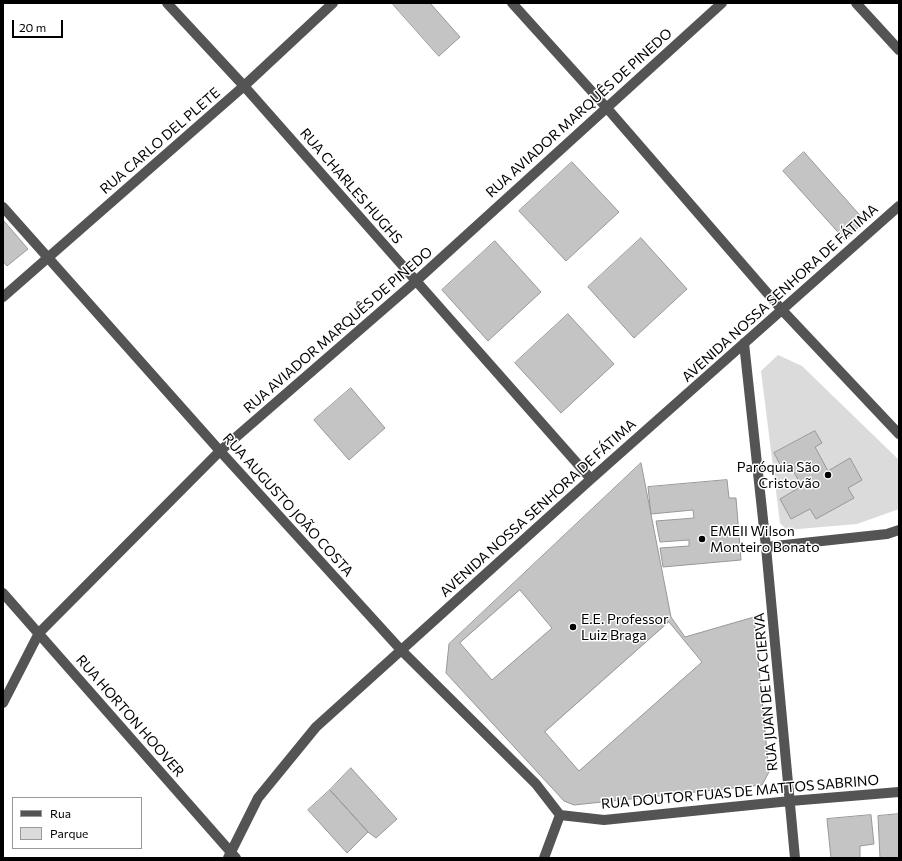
<!DOCTYPE html>
<meta charset="utf-8">
<style>
body{margin:0}
#map{position:relative;width:902px;height:861px;overflow:hidden;background:#fff;font-family:Commissioner,sans-serif}
canvas{display:block}
.frame{position:absolute;inset:0;border:4px solid #000;pointer-events:none}
.legend{position:absolute;left:12px;top:797px;width:130px;height:52px;box-sizing:border-box;background:#fff;border:1px solid #999;margin:0;padding:5px 7px;list-style:none;font-size:12px;color:#000}
.legend li{display:flex;align-items:center;gap:8px;height:20px}
.legend b{width:20px;border:1px solid #999}
.scale{position:absolute;left:12px;top:20px;width:51px;height:18px;box-sizing:border-box;border:2px solid #000;border-top:0;padding-left:5px;font-size:12px;line-height:14px;white-space:nowrap;color:#000;-webkit-text-stroke:3px #fff;paint-order:stroke}
</style>
<div id="map">
<canvas width="902" height="861"></canvas>
<div class="frame"></div>
<ul class="legend">
<li><b style="height:5px;background:#545454"></b>Rua</li>
<li><b style="height:11px;background:#dbdbdb"></b>Parque</li>
</ul>
<div class="scale">20 m</div>
</div>
<script>
const ctx = document.querySelector('canvas').getContext('2d');
ctx.lineJoin = 'round';
function fill(path, color) {
  ctx.fillStyle = color;
  ctx.fill(path, 'evenodd');
}
function trace(path, color, width, dash) {
  ctx.strokeStyle = color;
  ctx.lineWidth = width;
  ctx.lineCap = dash ? 'butt' : 'round';
  ctx.setLineDash(dash || []);
  ctx.stroke(path);
}
function drawText(font, color, halo, rows, align = 'center') {
  ctx.font = font + ' Commissioner,sans-serif';
  ctx.lineWidth = 3;
  ctx.setLineDash([]);
  ctx.textBaseline = 'middle';
  ctx.strokeStyle = halo;
  ctx.fillStyle = color;
  for (const [text, x, y, turn = 0] of rows) {
    ctx.save();
    ctx.translate(x, y);
    ctx.rotate((+turn || 0) * Math.PI / 180);
    ctx.textAlign = isNaN(turn) ? turn : align;
    if (halo) ctx.strokeText(text, 0, 0);
    ctx.fillText(text, 0, 0);
    ctx.restore();
  }
}
fill(new Path2D(`
 M778 355 802 366 899 460V509L857 524 787 530 780 523 761 371Z`), '#dbdbdb');
const building = new Path2D(`
 M392 3H430L460 37 439 56Z
 M804 152 865 221 845 240 783 171Z
 M572 162 619 212 566 261 519 211Z
 M3 220 28 249 7 266 3 261Z
 M641 238 687 289 634 338 588 287Z
 M495 241 541 292 488 341 442 290Z
 M568 314 614 364 561 413 515 363Z
 M351 388 385 428 349 460 314 420Z
 M815 431 822 443 815 447 828 471 850 458 862 480 848 488 854 498 816 519 810 509 791 519 780 499 802 486 789 464 782 468 774 453Z
 M641 463 671 617 685 637 754 617 769 772 762 785 574 805 564 801 446 673 449 644Z
 M727 480 729 498H736L741 560 663 567 660 548 689 546V540L660 542 656 521 694 518 693 510 651 514 648 487Z
 M520 590 552 628 492 680 460 643Z
 M669 622 702 662 579 771 545 732Z
 M351 768 397 819 376 838 368 832 330 790Z
 M330 790 368 832 347 853 308 810Z
 M899 814V858H880L878 816Z
 M871 815 874 844 860 846V858H831L827 819Z`);
fill(building, '#c4c4c4');
trace(building, '#989898', 1);
trace(new Path2D(`
 M167 3 244 86 591 479
 M512 3 606 107 782 310 899 434
 M856 3 899 50
 M3 207 220 451 401 650 536 784 560 815
 M3 297 244 86 333 3
 M744 343 766 547 795 858
 M766 547 887 534 899 530
 M3 593 236 858
 M3 703 39 633 220 451 416 281 722 3
 M560 815 604 820 790 801 899 792
 M228 858 258 798 316 727 591 479 899 206
 M544 858 560 815`), '#545454', 10);
for (const [x, y, r, color] of [
 [828,475,4,"#000"],
 [702,539,4,"#000"],
 [573,627,4,"#000"]
]) {
  const dot = new Path2D();
  dot.arc(x, y, r, 0, 2 * Math.PI);
  ctx.fillStyle = color;
  ctx.fill(dot);
  trace(dot, '#fff', 1.5);
}
drawText('14px', '#000', '#fff', [
 ["RUA AVIADOR MARQUÊS DE PINEDO",579,113,-42],
 ["RUA CARLO DEL PLETE",160,141,-41],
 ["RUA CHARLES HUGHS",351,186,49],
 ["AVENIDA NOSSA SENHORA DE FÁTIMA",780,293,-42],
 ["RUA AVIADOR MARQUÊS DE PINEDO",338,330,-41],
 ["RUA AUGUSTO JOÃO COSTA",288,505,48],
 ["AVENIDA NOSSA SENHORA DE FÁTIMA",538,508,-42],
 ["RUA JUAN DE LA CIERVA",766,692,-95],
 ["RUA HORTON HOOVER",130,716,49],
 ["RUA DOUTOR FUAS DE MATTOS SABRINO",740,792,-5]
]);
drawText('14px', '#000', '#fff', [
 ["Paróquia São",820,467,"right"],
 ["Cristovão",820,483,"right"],
 ["EMEII Wilson",710,531],
 ["Monteiro Bonato",710,547],
 ["E.E. Professor",581,619],
 ["Luiz Braga",581,635]
], 'left');
</script>
